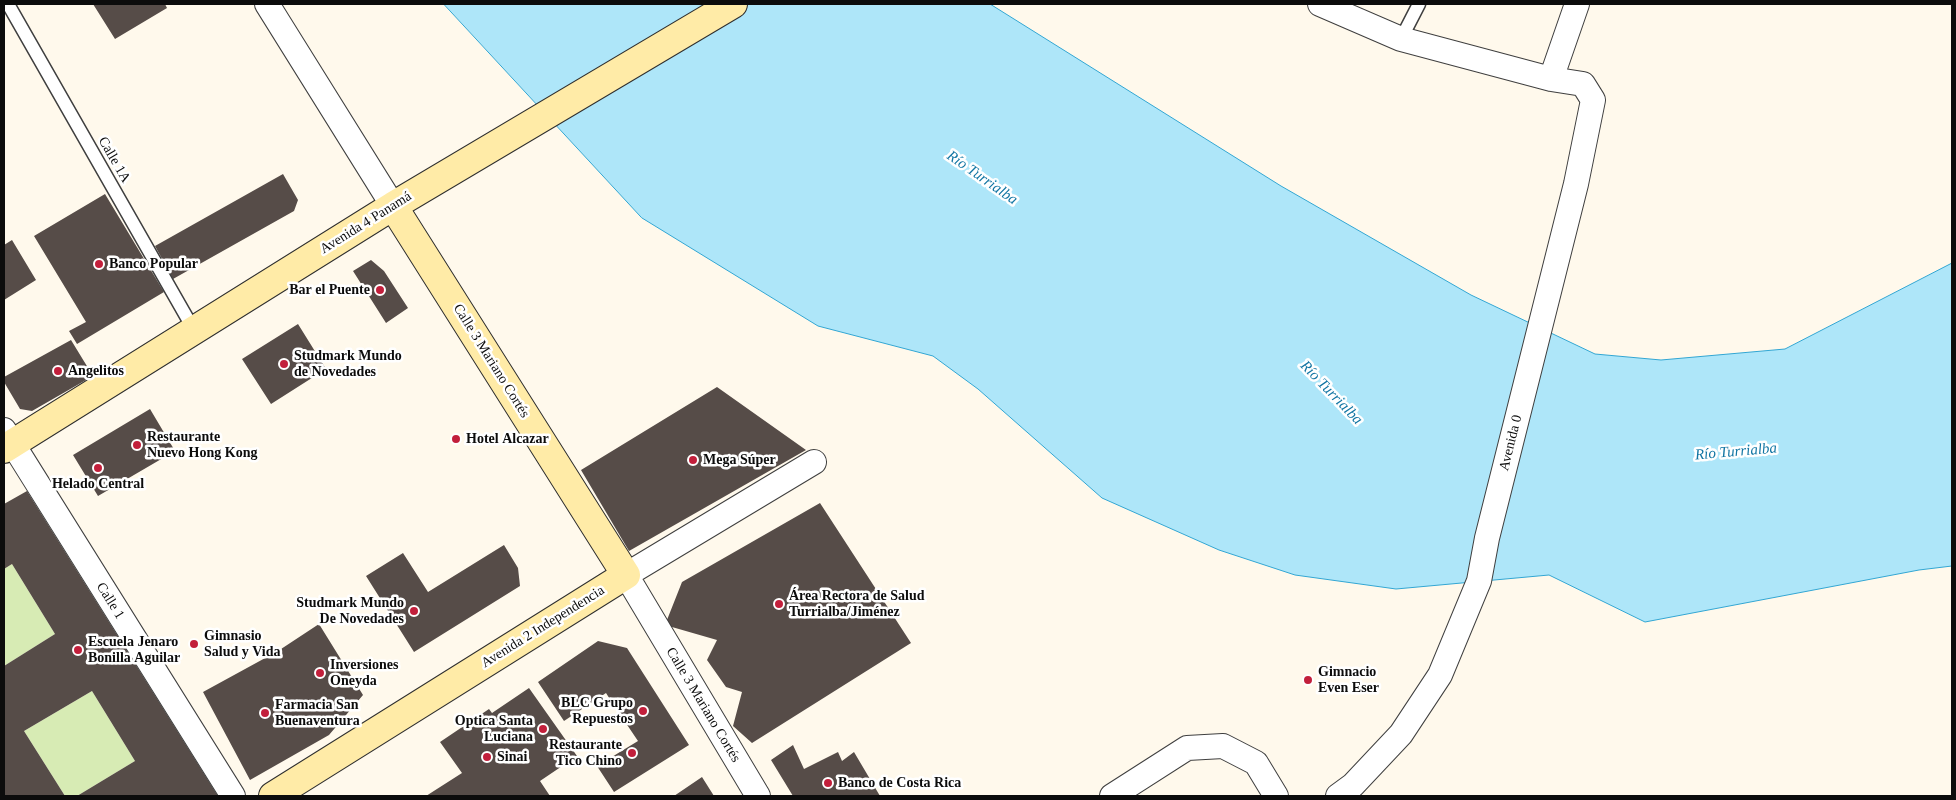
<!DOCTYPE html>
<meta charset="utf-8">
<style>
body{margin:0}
#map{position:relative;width:1956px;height:800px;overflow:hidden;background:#fff9ec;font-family:"Times New Roman",serif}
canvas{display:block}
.frame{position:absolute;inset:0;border:5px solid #0c0c0c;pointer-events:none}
</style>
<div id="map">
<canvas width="1956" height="800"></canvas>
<div class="frame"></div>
</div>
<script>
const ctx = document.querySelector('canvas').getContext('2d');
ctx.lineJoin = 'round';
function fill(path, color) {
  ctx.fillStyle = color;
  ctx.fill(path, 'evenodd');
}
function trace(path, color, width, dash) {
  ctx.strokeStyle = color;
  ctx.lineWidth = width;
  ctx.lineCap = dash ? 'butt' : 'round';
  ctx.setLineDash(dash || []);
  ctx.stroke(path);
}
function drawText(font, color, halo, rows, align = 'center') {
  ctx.font = font + ' "Times New Roman",serif';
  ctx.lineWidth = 5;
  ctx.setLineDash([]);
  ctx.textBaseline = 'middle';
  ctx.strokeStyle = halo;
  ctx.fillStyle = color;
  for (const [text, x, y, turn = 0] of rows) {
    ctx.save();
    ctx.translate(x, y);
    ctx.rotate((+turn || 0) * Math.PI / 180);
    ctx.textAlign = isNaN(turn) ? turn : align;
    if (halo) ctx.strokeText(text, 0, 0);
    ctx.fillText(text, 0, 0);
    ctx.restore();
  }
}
fill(new Path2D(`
 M12 564 55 634 4 666V569Z
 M92 691 135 761 77 796H65L24 731Z`), '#d7ebb4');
const water = new Path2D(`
 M444 4H990L1281 186 1471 295 1595 354 1661 360 1785 349 1952 263V566L1919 570 1645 622 1549 575 1396 589 1295 575 1219 550 1102 498 978 389 933 356 818 326 642 218Z`);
fill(water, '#aee6f9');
trace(water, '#32a6d3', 1);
fill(new Path2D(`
 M93 4H165L167 8 115 39Z
 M283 174 298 200 294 211 173 279 155 246Z
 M105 194 164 292 77 344 69 331 86 322 34 236Z
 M12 240 36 280 4 300V245Z
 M371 260 384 271 408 308 386 323 353 271Z
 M298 324 326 369 271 404 242 359Z
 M71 340 93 376 32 411 20 409 4 382V377Z
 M717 387 806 450 629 551 581 470Z
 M150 409 175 451 98 496 73 455Z
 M27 491 218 796H77L135 761 92 691 24 731 65 796H4V666L55 634 12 564 4 569V504Z
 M820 503 911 643 752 743 733 726 742 692 726 687 707 660 717 640 665 625 682 582Z
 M504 545 518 568 520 586 414 652 366 576 403 553 428 592Z
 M319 624 363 695 329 735 250 780 203 692 278 651Z
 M598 641 627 648 689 745 614 792 597 766 638 741 613 704 606 693 564 721 538 682Z
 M529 688 577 756 540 781 550 796H426L462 773 440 742 489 709 492 713Z
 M793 745 804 769 838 752 842 761 854 752 880 796H793L771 760Z
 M702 777 714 796H674Z`), '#564c48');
const lane = new Path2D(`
 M8 4 194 330
 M1401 39 1419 4`);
const street = new Path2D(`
 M267 4 393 206
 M1320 4 1401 39 1551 79 1583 84 1593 100 1576 184 1487 538 1479 581 1440 675 1401 734 1353 785 1338 796
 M1551 79 1577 4
 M4 430 233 796
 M758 796 626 575 814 462
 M1112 796 1187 748 1223 746 1256 763 1276 796`);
const secondary = new Path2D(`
 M4 449 393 206 733 4
 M273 796 626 575 393 206`);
trace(lane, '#3f3f3f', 15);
trace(street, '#3f3f3f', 26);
trace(secondary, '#2e2e2e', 30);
trace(lane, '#fff', 12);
trace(street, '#fff', 24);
trace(secondary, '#ffeba7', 28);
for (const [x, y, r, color] of [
 [99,264,5,"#c21f3b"],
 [380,290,5,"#c21f3b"],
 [284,364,5,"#c21f3b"],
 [58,371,5,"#c21f3b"],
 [456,439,5,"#c21f3b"],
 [137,445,5,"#c21f3b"],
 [693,460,5,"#c21f3b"],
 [98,468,5,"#c21f3b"],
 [779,604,5,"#c21f3b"],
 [414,611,5,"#c21f3b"],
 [194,644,5,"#c21f3b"],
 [78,650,5,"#c21f3b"],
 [320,673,5,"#c21f3b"],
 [1308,680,5,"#c21f3b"],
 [643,711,5,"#c21f3b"],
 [265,713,5,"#c21f3b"],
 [543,729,5,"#c21f3b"],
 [632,753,5,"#c21f3b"],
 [487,757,5,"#c21f3b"],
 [828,783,5,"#c21f3b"]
]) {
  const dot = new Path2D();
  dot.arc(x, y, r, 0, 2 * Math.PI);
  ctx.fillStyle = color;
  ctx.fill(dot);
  trace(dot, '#fff', 2);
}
drawText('14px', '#0c0c0c', '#fff', [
 ["Calle 1A",114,160,60],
 ["Avenida 4 Panamá",366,223,-32],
 ["Calle 3 Mariano Cortés",491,361,58],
 ["Avenida 0",1511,443,-76],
 ["Calle 1",110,601,58],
 ["Avenida 2 Independencia",543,627,-32],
 ["Calle 3 Mariano Cortés",703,705,59]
]);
drawText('bold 14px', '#0c0c0c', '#fff', [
 ["Banco Popular",109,264],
 ["Bar el Puente",370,290,"right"],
 ["Studmark Mundo",294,356],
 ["de Novedades",294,372],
 ["Angelitos",68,371],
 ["Restaurante",147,437],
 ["Nuevo Hong Kong",147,453],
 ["Hotel Alcazar",466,439],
 ["Mega Súper",703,460],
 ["Helado Central",98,484,"center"],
 ["Área Rectora de Salud",789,596],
 ["Turrialba/Jiménez",789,612],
 ["Studmark Mundo",404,603,"right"],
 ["De Novedades",404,619,"right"],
 ["Gimnasio",204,636],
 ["Salud y Vida",204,652],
 ["Escuela Jenaro",88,642],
 ["Bonilla Aguilar",88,658],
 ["Inversiones",330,665],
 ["Oneyda",330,681],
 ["Gimnacio",1318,672],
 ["Even Eser",1318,688],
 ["BLC Grupo",633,703,"right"],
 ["Repuestos",633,719,"right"],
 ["Farmacia San",275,705],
 ["Buenaventura",275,721],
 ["Optica Santa",533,721,"right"],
 ["Luciana",533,737,"right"],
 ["Restaurante",622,745,"right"],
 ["Tico Chino",622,761,"right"],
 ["Sinai",497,757],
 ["Banco de Costa Rica",838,783]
], 'left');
drawText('italic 15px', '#1175a3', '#fff', [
 ["Río Turrialba",982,178,35],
 ["Río Turrialba",1331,393,46],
 ["Río Turrialba",1736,452,-5]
]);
</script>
